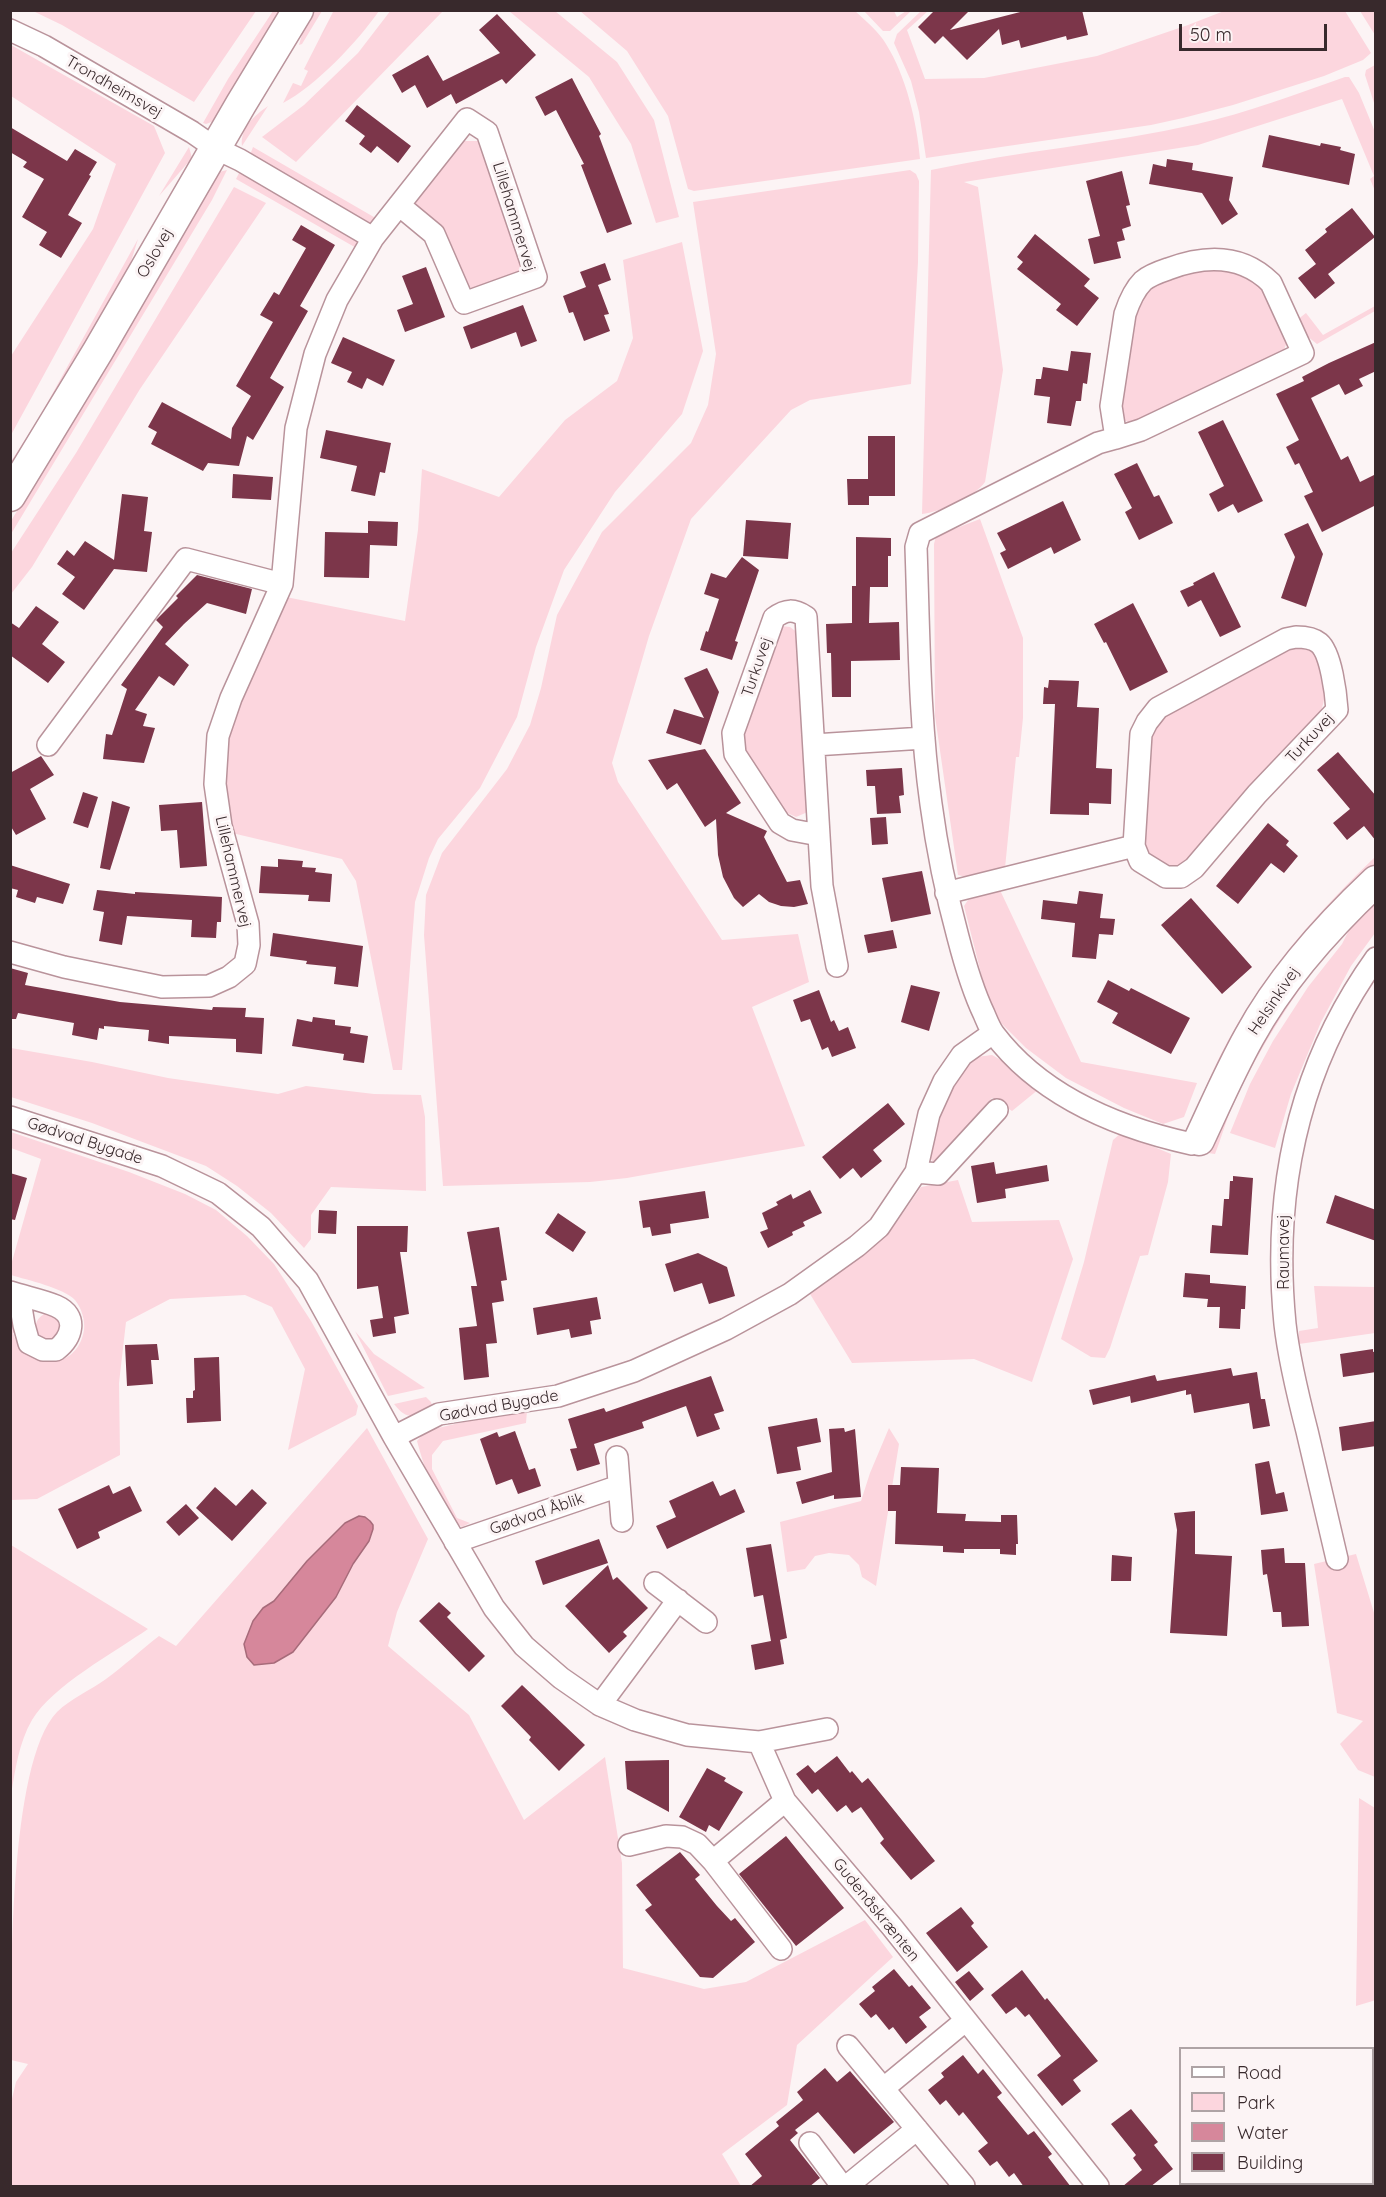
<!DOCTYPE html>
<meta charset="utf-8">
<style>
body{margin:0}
#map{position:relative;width:1386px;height:2197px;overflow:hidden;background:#fcf4f5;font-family:Quicksand,sans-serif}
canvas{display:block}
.frame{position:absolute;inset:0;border:12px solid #38292c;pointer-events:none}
.legend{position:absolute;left:1179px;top:2047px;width:195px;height:138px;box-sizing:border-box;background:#fcf4f5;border:2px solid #aea3a5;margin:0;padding:8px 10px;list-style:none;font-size:18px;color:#38292c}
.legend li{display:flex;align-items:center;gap:12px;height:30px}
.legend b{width:30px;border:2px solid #aea3a5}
.scale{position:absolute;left:1179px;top:24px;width:148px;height:27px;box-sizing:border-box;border:3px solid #38292c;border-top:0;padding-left:8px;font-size:18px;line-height:21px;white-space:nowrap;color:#38292c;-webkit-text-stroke:4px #fcf4f5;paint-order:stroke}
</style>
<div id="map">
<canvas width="1386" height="2197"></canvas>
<div class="frame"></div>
<ul class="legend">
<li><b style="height:8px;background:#fff"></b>Road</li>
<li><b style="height:16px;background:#fcd6de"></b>Park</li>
<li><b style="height:16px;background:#d6879b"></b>Water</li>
<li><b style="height:16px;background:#7c364a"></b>Building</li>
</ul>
<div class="scale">50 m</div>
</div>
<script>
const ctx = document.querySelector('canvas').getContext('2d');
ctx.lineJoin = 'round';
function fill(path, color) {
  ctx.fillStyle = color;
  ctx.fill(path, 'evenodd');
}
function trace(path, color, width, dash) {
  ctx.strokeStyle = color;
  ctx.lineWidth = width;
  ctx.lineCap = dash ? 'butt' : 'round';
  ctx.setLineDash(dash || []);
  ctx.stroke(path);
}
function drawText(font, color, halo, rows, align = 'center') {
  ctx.font = font + ' Quicksand,sans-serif';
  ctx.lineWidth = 6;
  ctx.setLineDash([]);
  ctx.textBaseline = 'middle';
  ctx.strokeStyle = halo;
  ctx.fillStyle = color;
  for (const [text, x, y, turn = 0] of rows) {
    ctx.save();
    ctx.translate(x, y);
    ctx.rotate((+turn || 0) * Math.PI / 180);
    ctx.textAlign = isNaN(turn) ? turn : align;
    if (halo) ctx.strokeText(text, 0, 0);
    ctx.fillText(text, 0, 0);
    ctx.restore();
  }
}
fill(new Path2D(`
 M334 10 379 11C358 41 316 86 283 103L293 83 301 86 308 71 304 69Z
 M391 10 443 11 296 162 262 137 304 105 358 53Z
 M33 11H256L194 102 62 25Z
 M273 11H283L214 121 206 124 203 123 228 79Z
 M312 11H322L302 44 299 45 304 27Z
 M509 11H555L617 62 654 120 679 217 656 223 631 144 589 77Z
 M580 11H855C866 21 879 32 886 44 906 76 917 122 920 159L694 191 688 189 668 116 627 51Z
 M864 11H894L897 17 906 11H911L890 31H883Z
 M1345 11 1371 53 1363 60 1324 76 1233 105 1183 118 1151 125 926 158 919 112 911 81 894 43 897 34 921 11H928L907 30 925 79 984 78 1097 56 1188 25 1224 11Z
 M1360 11H1375V35Z
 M11 45 154 126 165 153 11 435V356L93 229 116 164 11 96Z
 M1375 65V106L1365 75 1366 70Z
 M1345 77H1349L1359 93 1375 132V191L1370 179 1374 176 1342 99 1198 145 964 182 978 187 1003 370 985 482C975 497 940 512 922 514L931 170C1019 151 1109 144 1197 124 1247 113 1296 94 1345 77Z
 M268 106 242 146C240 128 254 116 268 106Z
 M460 141H481L523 259 522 269 517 274 474 289 466 285 442 228 416 207 415 199Z
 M189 147 192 158 159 196Z
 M253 147 379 220 368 223 250 155Z
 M227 170 212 200 11 534V521L219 172Z
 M910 170 916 174 919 181 918 262 911 384 810 400 791 410 691 519 649 636 612 763 618 782 722 940 798 934 809 982 752 1007 805 1146 627 1178 590 1182 443 1186 424 935 426 895 442 853 507 769 530 725 541 688 557 615 602 532 691 443 708 405 716 354 693 202Z
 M240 171 356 239 358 249 236 179Z
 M234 187 266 203 140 389 32 567 11 594V553L76 453Z
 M138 239 129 268 11 479 10 463 40 416Z
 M682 242 703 351 682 414 615 492 564 570 536 647 517 717 480 788 438 839 429 858 415 902 402 1070H393L356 881 342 859 232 833C227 809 220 771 225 746 236 694 264 645 286 597L405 621 418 530 422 469 499 497 565 420 617 381 633 338 623 260Z
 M1213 266 1231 267 1265 288 1288 340 1282 354 1145 421C1134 423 1128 425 1120 416L1131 315 1147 289 1160 280Z
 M1375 306V311L1317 344 1303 333 1297 320 1306 313 1323 335Z
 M980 519 1023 638V718L1019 757H1016L1005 868 970 878 958 875 935 716 934 544 936 536Z
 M781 626 790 627 798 633 810 811 796 817 783 811 742 745 741 737Z
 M1291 643C1295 644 1301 644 1305 646 1330 657 1329 697 1318 718L1187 863 1172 869 1145 854 1141 846 1147 742 1166 710Z
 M1375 857V865L1343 897 1195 1114C1235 1007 1294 935 1375 857Z
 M999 888 1081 1062 1197 1083 1184 1117 1163 1124 1124 1108 1066 1078 1026 1048 999 1021 987 997 964 906 968 900Z
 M1375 903V933L1351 966 1321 1022 1291 1094 1275 1148 1230 1133 1250 1084 1273 1041 1308 987 1342 944 1349 930Z
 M1334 944C1294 993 1261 1045 1234 1103 1226 1119 1222 1137 1215 1154L1208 1153 1212 1148 1221 1120 1279 1008Z
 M11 1048 92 1062 168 1078 278 1094 306 1086 374 1094 421 1095 425 1117 426 1191 331 1187 311 1215V1239L304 1248 271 1213 237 1186 206 1166 92 1123 11 1097Z
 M992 1055 1008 1064 1039 1089 1012 1111 992 1098 934 1163 929 1157C935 1125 942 1082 970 1060 975 1056 986 1056 992 1055Z
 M11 1132 129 1172 185 1194 216 1210 247 1236 274 1264 311 1321 358 1406 356 1415 288 1450 305 1369 272 1307 245 1295 170 1299 126 1322 119 1383 120 1455 37 1499 11 1500 10 1315 19 1331 13 1333C23 1369 77 1374 84 1330 85 1320 82 1309 75 1300 64 1288 27 1280 11 1275V1265L41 1159 11 1148Z
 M1121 1133 1171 1154 1168 1182 1148 1255 1140 1256 1110 1348 1105 1358 1091 1357 1061 1339 1084 1262 1113 1140Z
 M958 1180 972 1222 1059 1220 1073 1259 1032 1382 974 1359 852 1363 810 1294 891 1230 921 1187Z
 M1314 1286 1375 1287V1333L1299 1344V1331L1318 1328Z
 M44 1314H49L61 1321V1335L49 1341 38 1336C34 1326 35 1320 44 1314Z
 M355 1331 374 1354 425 1388 388 1396Z
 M426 1397 431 1402 433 1409C415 1416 408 1422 394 1404Z
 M527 1411 526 1423 443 1441 432 1455V1469L457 1518 470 1523 462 1527C438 1512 424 1467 417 1441L426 1431 463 1422Z
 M367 1428 428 1539 397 1612 388 1646 469 1715 524 1820 605 1757 622 1863 623 1968 704 1989 746 1982 865 1920 893 1957 797 2045 787 2105 722 2154 741 2186H11V2103L16 2082 28 2064 11 2060C11 1986 8 1763 57 1712 70 1699 91 1690 106 1679 124 1666 141 1650 159 1636L176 1646Z
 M889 1428 899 1444 876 1586 862 1577 859 1565 849 1555 829 1553 815 1556 805 1569 787 1572 780 1522 861 1501 870 1473Z
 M11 1545 148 1629C115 1652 52 1686 32 1720 19 1742 15 1771 11 1795Z
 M1356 1554 1375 1616V1777L1358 1770 1340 1744 1363 1721 1337 1713 1314 1564Z
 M1359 1798 1375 1808 1376 2000 1356 2006Z`), '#fcd6de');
const water = new Path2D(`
 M359 1516 365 1517 370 1521 373 1525V1529L369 1541 353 1564 336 1597 293 1652 274 1663 254 1665 247 1657 244 1644 253 1621 263 1608 274 1601 307 1561 345 1523Z`);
fill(water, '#d6879b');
trace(water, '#a76b7a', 1.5);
fill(new Path2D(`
 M935 10H970L950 30 1028 10H1082L1088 35 1067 40 1066 36 1021 48 1019 40 1002 45 999 29 967 60 943 36 935 44 918 27Z
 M497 14 536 55 506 84 502 79 456 104 451 94 427 108 415 85 402 93 392 75 428 55 443 81 500 53 479 30Z
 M572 78 601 134 599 136 632 224 607 233 581 165 584 164 556 110 545 116 535 97Z
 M357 105 411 146 398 163 377 146 371 153 359 144 365 136 345 121Z
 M10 127 67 161 75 149 97 162 89 175 91 176 68 215 82 223 61 258 39 245 47 232 22 217 44 179 23 167 27 162 10 152Z
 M1269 135 1320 146 1321 143 1341 147 1340 150 1355 154 1349 185 1262 167Z
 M1167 159 1193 163 1192 170 1233 177 1229 200 1238 214 1222 225 1202 193 1149 184 1153 164 1166 167Z
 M1122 171 1130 205 1126 206 1131 226 1122 229 1125 240 1117 242 1121 258 1094 264 1088 239 1100 236 1086 181Z
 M1352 208 1375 237 1328 274 1335 283 1315 299 1298 278 1316 264 1305 250 1327 232 1325 229Z
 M301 225 335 245 300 306 308 311 270 378 284 387 253 440 247 436 239 466 208 463 203 471 151 444 157 432 148 427 162 402 231 439 232 428 251 396 236 386 273 322 260 315 274 292 279 295 306 248 292 240Z
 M1035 234 1090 279 1084 286 1099 298 1077 326 1056 310 1061 304 1017 269 1023 262 1017 257Z
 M605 263 611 280 598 285 609 314 604 315 610 331 584 341 573 312 569 313 563 296 586 287 580 272Z
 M426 267 445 317 405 332 397 310 413 304 402 276Z
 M523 305 537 341 521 347 516 332 471 349 463 327Z
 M343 337 395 360 383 386 367 378 362 389 347 382 352 372 331 363Z
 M1376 342V371L1359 379 1363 386 1345 395 1339 384 1311 398 1341 460 1348 456 1360 482 1376 474V505L1322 532 1304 496 1313 492 1299 463 1295 465 1286 447 1299 440 1276 394 1304 381 1302 377 1329 363Z
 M1071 351 1091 353 1087 384 1083 383 1081 401H1076L1071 426 1047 423 1050 397 1034 395 1036 379H1041L1043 367 1068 371Z
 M1223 420 1263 501 1238 513 1233 504 1218 512 1209 494 1224 486 1198 432Z
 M326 430 391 443 385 473 380 472 375 496 351 491 357 466 320 458Z
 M868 436H895V496H869V505H848L847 479H868Z
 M1137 463 1154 497 1159 495 1173 523 1139 540 1125 512 1132 508 1114 474Z
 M233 474 273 477 271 500 232 498Z
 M122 494 148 497 144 531 152 532 147 572 114 569 84 610 62 594 75 577 57 564 67 550 74 556 85 541 114 560Z
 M1063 501 1081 540 1054 554 1051 547 1008 569 1000 553 1006 550 997 533Z
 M746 520 791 523 788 559 743 556Z
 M368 521 398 522 397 546 370 545 369 578 324 577 325 532 368 533Z
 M1308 523 1323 554 1306 607 1281 598 1295 557 1284 534Z
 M856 537 891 538V556H888V587H870L869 623 899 622 900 660 851 661V697H832L831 653H827L826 624 852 623V586H856Z
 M742 557 759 570 735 641 738 642 732 660 700 650 706 631 708 632 719 599 704 594 711 573 726 578Z
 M1214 572 1241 627 1220 637 1201 600 1188 607 1180 591 1194 585 1193 583Z
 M197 575 252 589 246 614 207 603 184 624 165 644 189 665 174 686 159 676 135 710 147 714 143 726 155 728 144 763 103 759 106 734 112 735 127 689 121 685 163 627 156 620 178 598 176 596Z
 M1133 603 1168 672 1130 691 1106 642 1104 643 1094 624Z
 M36 606 59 622 42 644 65 662 48 683 10 655V622L19 628Z
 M707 668 719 692 701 745 666 733 674 709 704 718 684 678Z
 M1049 680 1079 681 1077 707 1099 708 1096 768 1112 769 1111 804 1089 803V815L1050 814 1055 704H1043L1044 687 1048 688Z
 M705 749 741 803 726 813 767 831 764 837 787 882 800 880 808 904 794 907 781 906 769 902 759 894 743 907 734 898 723 877 718 855 716 819 705 827 677 783 667 790 648 760Z
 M1338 752 1376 796V841L1364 826 1347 840 1333 823 1350 809 1317 770Z
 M41 756 54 775 30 789 46 819 16 835 10 825V773Z
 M902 768 904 795 899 796 901 813 877 814 875 786H867L866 770Z
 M83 792 98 797 88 828 73 823Z
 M112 801 130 807 110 870 100 868Z
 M202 802 207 866 180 868 177 830 161 831 159 805Z
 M886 817 888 844 872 845 870 818Z
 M1268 823 1289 841 1286 845 1298 856 1284 873 1271 863 1238 904 1216 886Z
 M278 859 303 861 302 867 316 868 315 872 332 874 330 902 308 901 309 895 259 893 261 866 278 867Z
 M10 865 70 884 63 904 37 897 35 903 16 897 18 890 10 888Z
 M922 871 931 914 891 922 882 878Z
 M97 890 135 894V892L222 897 221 922H217L216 938 191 937 192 920 127 916 122 945 99 941 104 912 93 910Z
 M1079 891 1103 894 1100 918 1115 919 1113 935 1099 934 1096 959 1072 957 1075 923 1041 919 1043 900 1077 904Z
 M1191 898 1252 967 1222 994 1161 925Z
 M893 930 897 948 868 953 864 935Z
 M273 933 363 946 358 987 334 984 336 967 306 964 307 961 270 956Z
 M10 968 28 973 25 985 120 1002 212 1010 213 1007 246 1008 245 1017 264 1018 262 1054 236 1052V1039L169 1036V1044L148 1041 149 1030 104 1026V1029L99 1028 97 1040 72 1035 74 1023 18 1013 16 1019H10Z
 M1108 980 1129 991 1131 988 1190 1018 1171 1054 1112 1023 1118 1013 1097 1002Z
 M911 985 940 992 929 1031 901 1022Z
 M819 990 831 1022 834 1020 839 1031 848 1027 856 1048 832 1057 828 1047 822 1050 810 1019 801 1022 793 1000Z
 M313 1017 335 1020V1025L351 1027 350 1033 368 1036 364 1063 343 1060 344 1054 292 1046 297 1019 312 1022Z
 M888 1103 905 1124 873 1150 882 1161 861 1178 853 1168 840 1179 822 1157Z
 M994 1162 996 1174 1047 1165 1049 1181 1005 1189 1006 1198 977 1203 971 1166Z
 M10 1173 27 1178 15 1220 10 1219Z
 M1233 1176 1253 1178 1248 1255 1210 1253 1212 1225 1222 1226 1224 1199H1229L1230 1181H1233Z
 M810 1190 822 1213 803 1222 805 1226 792 1232 793 1235 768 1248 760 1232 768 1229 762 1213 778 1205 776 1202 791 1194 793 1199Z
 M705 1191 709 1218 670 1224 671 1233 652 1236 650 1227 643 1228 639 1201Z
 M1335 1195 1376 1210V1241L1326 1223Z
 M319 1210 337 1211 336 1234 318 1233Z
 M558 1213 586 1232 573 1252 545 1233Z
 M357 1226H408L407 1252H400L409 1314 394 1317 396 1333 373 1337 370 1320 383 1318 378 1286 357 1289Z
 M499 1227 507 1280 501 1281 504 1301 492 1303 497 1343 486 1344 489 1377 464 1380 459 1328 477 1326 471 1286H477L467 1232Z
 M698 1253 727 1267 735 1296 709 1304 702 1283 674 1292 665 1264Z
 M1185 1273 1210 1275V1283L1246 1286 1245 1309H1241L1240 1329 1219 1328 1220 1307H1207L1208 1299 1183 1297Z
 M597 1297 601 1319 590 1321 592 1334 571 1338 569 1329 537 1335 533 1308Z
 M157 1344 159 1360H151L153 1384 127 1386 125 1345Z
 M1373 1349V1352L1376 1351V1372L1343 1377 1340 1354Z
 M219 1357 221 1421 187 1423 186 1398H193V1391L195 1390 194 1358Z
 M1231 1368 1233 1376 1257 1372 1261 1399H1265L1270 1426 1253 1429 1249 1403 1194 1413 1191 1394 1186 1395V1390L1131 1403 1130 1396 1093 1405 1089 1390 1155 1375 1157 1381Z
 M711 1376 724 1411 714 1414 720 1429 697 1437 686 1406 642 1422 644 1428 594 1444 600 1464 577 1471 570 1449 577 1448 568 1419 604 1408 606 1412Z
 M817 1418 821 1442 797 1447 801 1470 777 1474 768 1427Z
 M1376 1421V1446L1342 1451 1339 1427Z
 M844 1428 845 1432 855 1429 861 1497 834 1499V1495L802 1504 796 1482 832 1472 829 1429Z
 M515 1431 529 1470 535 1468 541 1486 518 1494 512 1479 496 1485 480 1439 497 1432 499 1437Z
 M1269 1461 1276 1494 1284 1492 1288 1511 1261 1515 1255 1464Z
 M901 1467 939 1468 937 1513 966 1514 965 1521 1001 1522V1515H1017L1018 1544H1016V1555L1000 1554V1549H964V1553L943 1552V1546L895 1544 896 1511H888V1485H900Z
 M713 1481 720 1496 735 1489 745 1512 667 1549 656 1526 676 1517 669 1501Z
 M109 1485 113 1494 130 1486 142 1511 98 1532 100 1538 77 1549 58 1509Z
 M215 1487 236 1506 252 1489 267 1503 232 1541 196 1508Z
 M186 1504 199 1518 179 1536 166 1522Z
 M1195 1511V1554L1232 1556 1227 1636 1170 1633 1177 1530 1174 1513Z
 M599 1539 608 1563 543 1585 535 1561Z
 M771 1544 787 1638 780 1640 784 1664 755 1670 751 1645 771 1641 763 1595 754 1597 746 1548Z
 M1284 1548 1285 1563H1305L1309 1626 1282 1627 1281 1612H1273L1267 1574 1263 1575 1261 1550Z
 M1112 1555 1132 1557 1131 1581H1111Z
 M608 1565 613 1580 617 1577 648 1608 623 1632 627 1636 609 1653 565 1606Z
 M439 1602 451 1613 447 1617 485 1656 469 1672 419 1621Z
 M522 1685 585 1745 559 1771 529 1740 531 1737 501 1706Z
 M837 1756 850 1773 852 1771 862 1783 868 1778 935 1861 911 1880 880 1843 884 1839 861 1807 852 1813 846 1805 837 1812 818 1789 812 1794 796 1774 808 1765 815 1773Z
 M669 1760V1812L627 1789 625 1761Z
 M707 1768 726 1778 724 1781 743 1792 719 1831 709 1825 706 1832 679 1817Z
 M786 1836 844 1908 796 1946 739 1874Z
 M680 1852 700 1875 695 1879 717 1906 731 1921 735 1918 755 1942 713 1978 700 1977 645 1910 652 1905 636 1885Z
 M961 1907 974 1923 971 1926 988 1947 957 1972 926 1933Z
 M894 1969 909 1987 912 1985 931 2008 919 2017 927 2027 906 2044 893 2027 889 2030 876 2014 871 2018 859 2004 875 1991 872 1987Z
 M1022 1970 1045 2000 1047 1998 1098 2061 1073 2080 1081 2091 1062 2106 1037 2075 1061 2056 1029 2014 1025 2017 1016 2007 1006 2014 991 1995Z
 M969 1971 984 1989 970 2001 955 1982Z
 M963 2055 978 2074 983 2069 1002 2093 997 2097 1028 2135 1034 2131 1052 2154 1048 2157 1071 2187H1024L1014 2173 1009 2177 997 2161 990 2166 978 2151 988 2143 963 2112 959 2116 946 2100 940 2105 928 2090 944 2077 941 2073Z
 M825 2068 837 2082 850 2071 894 2122 854 2154 818 2112 795 2130 798 2133 790 2140 820 2178 809 2187H749L762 2176 745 2154 779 2126 776 2122 803 2100 797 2092Z
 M1131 2109 1158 2142 1154 2145 1173 2169 1150 2187H1122L1142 2170 1133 2158 1136 2155 1111 2124Z`), '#7c364a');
const street = new Path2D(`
 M10 30 44 46 192 132 215 148 240 160 373 238
 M1116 438 1141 430 1303 353 1271 283C1242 254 1205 255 1168 269 1159 272 1150 275 1143 281 1134 290 1129 302 1125 314L1111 406 1116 438 1098 443 920 533 916 547C919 632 919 719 931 804 937 849 946 893 958 937 965 964 972 989 984 1014 987 1021 990 1029 994 1034 1041 1096 1119 1128 1192 1144L1199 1140
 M1296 637C1304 637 1313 638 1319 643 1331 653 1336 694 1337 710L1257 794 1194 868 1181 877H1166L1140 861 1134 846 1141 734 1147 722 1158 708 1286 639Z
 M48 745 186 559 282 584
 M814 745 924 738
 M819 835 792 830 780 823 735 754 733 733 774 618C786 609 794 609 806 617L822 886 837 966
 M946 893 1134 846
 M10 952 64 967 162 987 209 986 229 977 245 964 249 945 248 924 221 826 215 784 218 736 231 698 282 584 296 428 315 354 337 300 373 238 467 119 487 132 536 277 464 303 434 234 399 205
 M10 1117 162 1166 218 1193 261 1227 308 1281 394 1437 439 1414 558 1396 634 1371 726 1329 790 1294 857 1246 879 1227 916 1172 929 1114 944 1081 962 1055 993 1033
 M916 1172 938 1174 997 1110
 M10 1292C25 1297 42 1300 56 1306 79 1316 72 1338 56 1350H43L29 1343 24 1325 19 1295
 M394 1437 494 1608 524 1646 561 1678 600 1705 635 1720 687 1735 759 1742 827 1729
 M617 1457 622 1521
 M455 1542 619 1486
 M1337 1559C1327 1516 1317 1474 1307 1431 1298 1396 1289 1360 1285 1324 1272 1192 1298 1067 1376 958
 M655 1583 706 1622
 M600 1705 678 1600
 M759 1742 785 1801 892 1927 1098 2186
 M629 1845 666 1836 682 1837 697 1844 713 1861 781 1949
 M713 1861 785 1801
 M848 2046 964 2186
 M884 2088 965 2021
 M810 2143 842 2186
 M847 2186 917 2129`);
const secondary = new Path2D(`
 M10 496 98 351 241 104 298 10
 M1199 1140C1215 1106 1230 1071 1249 1037 1281 978 1327 927 1376 881`);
trace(street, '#b9939b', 24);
trace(secondary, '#b9939b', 33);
trace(street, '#fff', 21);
trace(secondary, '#fff', 30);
drawText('16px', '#38292c', '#fcf4f5', [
 ["Trondheimsvej",114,87,30],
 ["Lillehammervej",514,217,73],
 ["Oslovej",155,253,-60],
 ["Turkuvej",757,667,-71],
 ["Turkuvej",1310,738,-47],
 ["Lillehammervej",233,872,77],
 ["Helsinkivej",1274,1001,-56],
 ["Gødvad Bygade",85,1141,18],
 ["Raumavej",1284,1252,-90],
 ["Gødvad Bygade",499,1406,-10],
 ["Gødvad Åblik",537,1514,-19],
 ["Gudenåskrænten",876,1910,51]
]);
</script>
